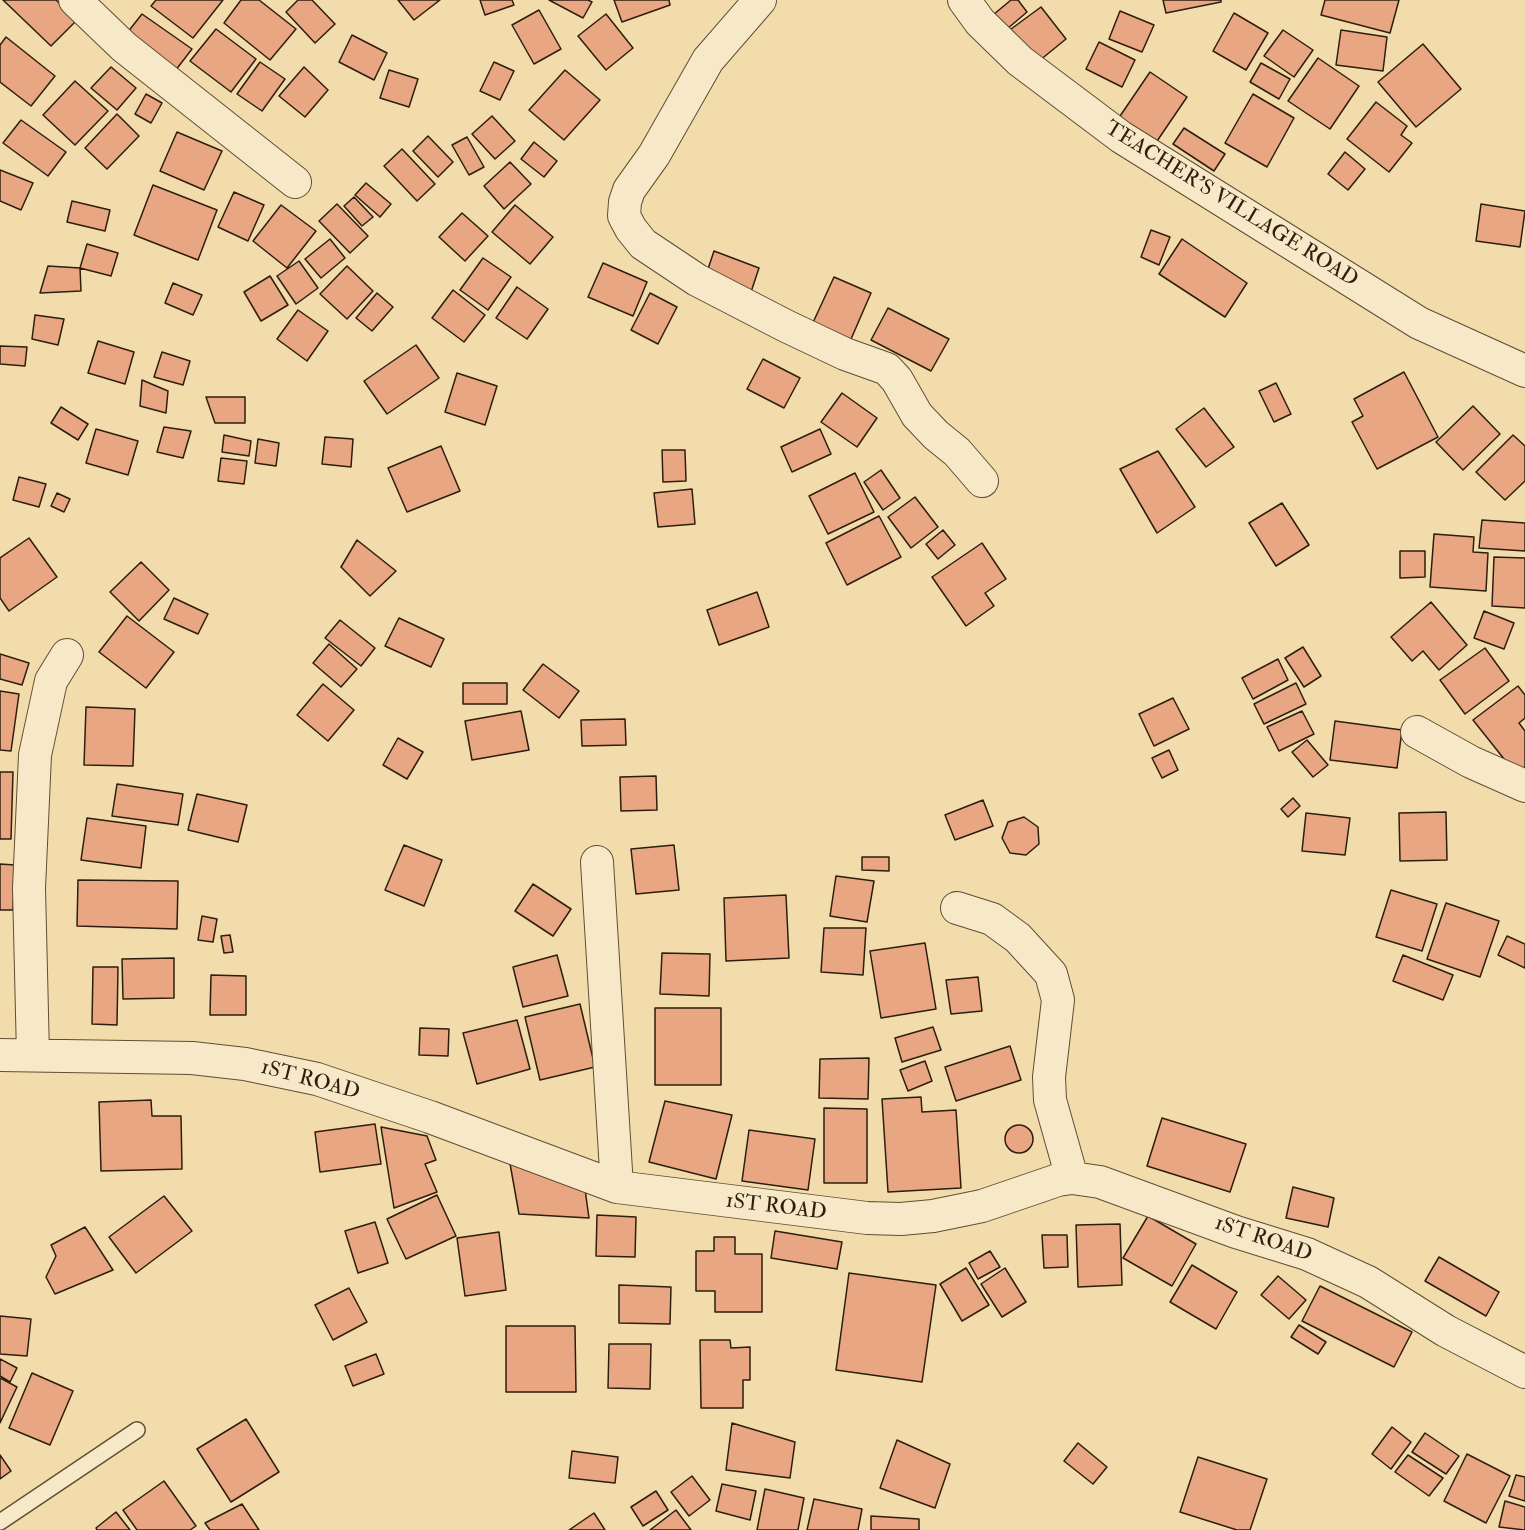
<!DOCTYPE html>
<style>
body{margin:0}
canvas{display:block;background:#f3dcab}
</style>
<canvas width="1525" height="1530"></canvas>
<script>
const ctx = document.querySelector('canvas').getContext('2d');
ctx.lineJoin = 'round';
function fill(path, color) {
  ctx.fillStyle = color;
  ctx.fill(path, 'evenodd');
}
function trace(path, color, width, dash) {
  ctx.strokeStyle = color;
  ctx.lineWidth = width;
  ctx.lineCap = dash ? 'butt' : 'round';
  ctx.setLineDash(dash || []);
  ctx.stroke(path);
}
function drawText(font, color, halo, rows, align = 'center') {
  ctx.font = font + ' "IM FELL Double Pica",serif';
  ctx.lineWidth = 4.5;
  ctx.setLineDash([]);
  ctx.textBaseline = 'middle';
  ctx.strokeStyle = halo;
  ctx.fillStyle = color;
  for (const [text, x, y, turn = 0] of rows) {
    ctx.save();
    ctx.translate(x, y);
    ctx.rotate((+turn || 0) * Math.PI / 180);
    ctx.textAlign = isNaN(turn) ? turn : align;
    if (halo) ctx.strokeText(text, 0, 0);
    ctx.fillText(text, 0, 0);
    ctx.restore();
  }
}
const building = new Path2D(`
 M3 0H56L77 20 51 46Z
 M156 0H223L193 38 151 6Z
 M241 0H259L296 29 270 60 224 23Z
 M298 0H312L335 24 315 43 286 12Z
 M398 0H440L414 20Z
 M480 0H512L514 5 485 15Z
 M549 0H588L592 2 583 18Z
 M614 0H669L670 5 622 22Z
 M1011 0H1018L1027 12 1000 35 987 20Z
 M1163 0H1221V2L1166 13Z
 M1325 0H1399L1390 33 1321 15Z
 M1041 7 1066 39 1034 65 1007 32Z
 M539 10 561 49 534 64 512 25Z
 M1120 11 1154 25 1142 52 1109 39Z
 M1234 13 1268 33 1246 70 1213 51Z
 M142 14 192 49 175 71 127 33Z
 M606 14 633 48 606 70 578 36Z
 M216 29 256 59 231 92 190 61Z
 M1283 30 1313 50 1294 77 1264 56Z
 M1341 30 1387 37 1383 71 1336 65Z
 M352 35 387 53 374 80 339 62Z
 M6 37 55 76 31 106 0 82V45Z
 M1099 42 1135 60 1122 87 1086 69Z
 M1423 44 1461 89 1416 127 1378 82Z
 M1318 58 1359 86 1330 129 1288 101Z
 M260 62 285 79 262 111 237 94Z
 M494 62 514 71 500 100 480 91Z
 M1261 63 1290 79 1279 99 1250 82Z
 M111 67 136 88 117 110 91 88Z
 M304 67 328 90 305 117 279 96Z
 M389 70 418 79 409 107 380 98Z
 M565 70 600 100 564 140 529 110Z
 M1150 72 1187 97 1153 147 1116 122Z
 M75 81 108 111 75 145 43 115Z
 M146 94 162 103 151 123 135 114Z
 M1253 94 1294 118 1267 167 1225 143Z
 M1376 102 1407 126 1401 135 1412 143 1389 172 1347 139Z
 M117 114 139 136 107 169 85 148Z
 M492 116 515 141 495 159 472 134Z
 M21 120 66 152 48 176 3 143Z
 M1184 128 1225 154 1214 171 1173 144Z
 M177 132 222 151 204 190 160 171Z
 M428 136 453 162 438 177 413 151Z
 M467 137 484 167 469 175 452 145Z
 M534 142 557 161 544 177 521 159Z
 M402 149 435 184 417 201 384 166Z
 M1345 152 1365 169 1348 190 1328 174Z
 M510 162 531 184 504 209 484 186Z
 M0 170 33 183 21 210 0 201Z
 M366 183 391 204 380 217 355 195Z
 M153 185 217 210 198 260 134 235Z
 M234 192 264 205 248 241 218 227Z
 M354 197 373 217 362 226 344 206Z
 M72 201 110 210 105 231 67 222Z
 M337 204 368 236 350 253 319 221Z
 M1481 204 1525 211 1520 247 1476 241Z
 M281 205 316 231 287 268 253 241Z
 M515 205 553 237 530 264 492 232Z
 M462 213 488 236 465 261 439 237Z
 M1151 230 1170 237 1159 265 1141 257Z
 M330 239 345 258 321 278 305 259Z
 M1182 239 1247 283 1225 317 1159 274Z
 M87 244 118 253 111 276 80 268Z
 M714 251 759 268 751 292 705 278Z
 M483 258 511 277 488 310 460 290Z
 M299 261 318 288 296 304 277 276Z
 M603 263 647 282 633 316 588 297Z
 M48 266 80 268 81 291 40 293Z
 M347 266 373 291 347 319 320 294Z
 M270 276 288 305 261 321 244 292Z
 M834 277 871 293 848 346 810 329Z
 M173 283 202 295 193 315 165 303Z
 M517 287 548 309 527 339 496 318Z
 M453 290 485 315 464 342 432 318Z
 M377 293 393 307 372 331 356 318Z
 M650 293 677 307 658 344 631 330Z
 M888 308 949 339 931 371 871 340Z
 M298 310 328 331 307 361 277 339Z
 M35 315 64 319 58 345 32 339Z
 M98 341 134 352 125 384 88 373Z
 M416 345 439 378 387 414 364 381Z
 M0 346 27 347 25 366 0 364Z
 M162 352 190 361 183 385 154 377Z
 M763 359 800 378 784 408 747 389Z
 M1404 372 1438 437 1377 469 1352 422 1363 416 1354 399Z
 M457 373 497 386 485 425 445 412Z
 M142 380 168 391 166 413 140 406Z
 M1276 383 1291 414 1274 422 1259 391Z
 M842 393 877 418 857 447 821 422Z
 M206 397H245V423H215Z
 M1473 406 1500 434 1463 470 1436 442Z
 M61 407 88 424 78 440 51 423Z
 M1204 408 1234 447 1206 467 1176 429Z
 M164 427 191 431 183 458 157 452Z
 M96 429 138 441 128 475 86 463Z
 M820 429 831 454 792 472 781 447Z
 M224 435 251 441 249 456 222 452Z
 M1513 435 1525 446V481L1505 500 1476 472Z
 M325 437 353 439 351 467 322 464Z
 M258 439 279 443 276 466 255 463Z
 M441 446 460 491 407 512 388 468Z
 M662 450H685L686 481 663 482Z
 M1158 451 1195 507 1157 533 1120 469Z
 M221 458 247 461 244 484 218 481Z
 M881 470 900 498 883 510 864 482Z
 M855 473 874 512 828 534 809 496Z
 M19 477 46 484 39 507 13 500Z
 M692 489 695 524 658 527 654 493Z
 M57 493 70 499 64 512 51 506Z
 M915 497 938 527 911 548 888 517Z
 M1282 503 1309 545 1276 566 1249 523Z
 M879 516 901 557 847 585 826 543Z
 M1482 520 1525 523V551L1479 548Z
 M943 530 955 545 938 559 926 544Z
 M1434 534 1474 537 1473 552 1488 553 1486 591 1430 587Z
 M29 538 57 577 9 611 0 598V558Z
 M357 540 396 571 370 596 341 567Z
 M982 543 1006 579 985 593 994 606 966 626 932 577Z
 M1400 551H1425V577L1400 578Z
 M1494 557 1525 558V608L1492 606Z
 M141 562 169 590 139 621 110 592Z
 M757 592 769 627 719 645 707 610Z
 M174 598 208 614 198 634 164 619Z
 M1431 602 1467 645 1439 670 1423 651 1412 661 1391 637Z
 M1484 611 1514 623 1504 649 1474 638Z
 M127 616 174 652 146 688 99 652Z
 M399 618 444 639 431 667 385 646Z
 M340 620 375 648 361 666 325 638Z
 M329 644 357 669 341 687 313 663Z
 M1303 647 1321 676 1304 687 1285 658Z
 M1485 648 1509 681 1465 714 1440 680Z
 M0 654 29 663 22 685 0 679Z
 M1278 659 1288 680 1253 699 1242 678Z
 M543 664 579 691 559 718 523 690Z
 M463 683H507V704H463Z
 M1296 683 1306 704 1264 724 1254 704Z
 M323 684 354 710 328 741 297 715Z
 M1518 686 1525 695V718L1519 723 1525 731V767L1516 774 1473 720Z
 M0 691 19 694 11 751 0 750Z
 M1173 698 1189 729 1154 746 1139 714Z
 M86 707 135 709 133 766 84 765Z
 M521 711 529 750 472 760 465 721Z
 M1302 711 1314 734 1279 751 1267 727Z
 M625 719 626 745 582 746 581 720Z
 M1335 721 1402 730 1397 768 1330 760Z
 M398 738 423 752 407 779 383 765Z
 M1307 740 1328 765 1313 777 1292 752Z
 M1169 750 1178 770 1162 778 1152 758Z
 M0 772H13L11 839H0Z
 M656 776 657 810 621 811 620 777Z
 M117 784 183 794 178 825 112 816Z
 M197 794 247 805 238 842 188 830Z
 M1293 798 1300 806 1288 817 1281 809Z
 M983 800 993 826 955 840 945 815Z
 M1446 812 1447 860 1400 861 1399 813Z
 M1306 813 1350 818 1345 855 1302 851Z
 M1024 817 1038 827 1039 844 1026 855 1010 853 1002 838 1008 822Z
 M87 818 146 826 141 868 81 860Z
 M404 845 442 860 424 906 385 890Z
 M674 845 679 890 636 894 631 849Z
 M862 857H889V871L862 870Z
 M0 864 15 865 13 910H0Z
 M836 876 874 881 867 922 830 916Z
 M78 880 178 881 177 929 77 926Z
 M533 884 571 909 553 936 515 911Z
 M1391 890 1437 904 1422 951 1376 937Z
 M786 895 789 958 726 961 724 898Z
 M1446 903 1499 921 1480 977 1427 959Z
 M202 916 217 919 213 942 198 940Z
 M824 928H866L863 975 821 972Z
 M230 935 233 952 224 953 221 936Z
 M1507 936 1525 944V968L1498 955Z
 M925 943 936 1009 881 1018 870 951Z
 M662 953 710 954 709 996 660 994Z
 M557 955 568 996 523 1007 513 967Z
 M1403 955 1453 975 1443 1000 1393 981Z
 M174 958V998L123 999 122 959Z
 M93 967H118L117 1025 92 1024Z
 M211 975 246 976V1015H210Z
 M978 977 982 1011 951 1014 946 980Z
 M580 1004 595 1067 540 1080 525 1017Z
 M655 1008H721V1085H655Z
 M517 1020 530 1069 477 1084 463 1033Z
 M933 1027 941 1050 902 1062 895 1038Z
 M420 1028 449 1029 448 1056 419 1055Z
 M1010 1046 1021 1080 956 1101 945 1067Z
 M869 1058 868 1099 819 1098 820 1059Z
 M925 1061 932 1081 908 1091 900 1070Z
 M921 1097 922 1112 956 1110 961 1188 888 1192 882 1099Z
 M151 1100 152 1116H181L182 1169 101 1171 99 1102Z
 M665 1101 732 1115 716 1179 649 1162Z
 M824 1108 867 1109V1183H824Z
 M1162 1118 1246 1144 1230 1192 1147 1166Z
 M375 1124 381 1164 320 1172 315 1132Z
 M1005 1139a14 14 0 1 1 28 0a14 14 0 1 1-28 0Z
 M381 1127 427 1136 436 1160 425 1164 437 1192 394 1208Z
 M749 1130 815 1139 808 1190 742 1181Z
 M509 1158 584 1182 589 1218 519 1214Z
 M1293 1187 1334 1198 1328 1227 1286 1218Z
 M437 1195 456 1236 406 1259 387 1219Z
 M164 1196 192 1231 136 1273 109 1237Z
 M597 1215 636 1217 635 1257 596 1256Z
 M1148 1216 1196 1244 1172 1286 1123 1258Z
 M375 1222 388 1263 358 1273 345 1231Z
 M1120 1224 1122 1285 1078 1287 1076 1225Z
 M85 1227 113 1270 55 1294 46 1277 56 1256 51 1245Z
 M775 1231 842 1242 837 1269 771 1258Z
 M499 1232 506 1290 465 1296 457 1238Z
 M1042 1235H1067L1068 1267 1044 1268Z
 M714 1237H735V1254H762V1312H715V1291H696V1251H714Z
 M990 1251 1000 1267 978 1279 969 1263Z
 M1439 1257 1499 1292 1486 1316 1425 1281Z
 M1192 1265 1237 1292 1216 1329 1170 1302Z
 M966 1268 989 1305 962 1321 940 1284Z
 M1005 1268 1026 1302 1002 1317 981 1284Z
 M849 1273 936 1285 922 1382 836 1370Z
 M1278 1276 1306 1300 1289 1319 1261 1295Z
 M619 1285 671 1287 670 1324 619 1323Z
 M1320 1286 1412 1332 1394 1367 1302 1321Z
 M349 1288 367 1322 333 1340 315 1305Z
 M0 1316 31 1319 27 1356 0 1354Z
 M1299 1325 1326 1342 1318 1354 1291 1337Z
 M506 1326H575L576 1392H506Z
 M700 1340H730L731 1348 750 1347V1380H743V1408H701Z
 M609 1344H651L650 1389 608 1388Z
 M376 1354 384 1374 353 1386 345 1366Z
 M0 1359 17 1368 10 1382 0 1376Z
 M32 1373 73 1391 50 1445 9 1428Z
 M0 1378 17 1387 0 1423Z
 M246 1419 279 1472 231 1502 197 1449Z
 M732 1423 795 1442 790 1478 726 1470Z
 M1392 1427 1411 1442 1391 1469 1372 1454Z
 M1425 1433 1459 1456 1446 1474 1412 1452Z
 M897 1440 950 1464 935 1508 880 1488Z
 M1078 1443 1107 1467 1093 1484 1064 1461Z
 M572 1451 618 1457 615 1483 569 1478Z
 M1467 1454 1510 1476 1486 1523 1444 1501Z
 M0 1455 11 1471 0 1479Z
 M1408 1455 1443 1478 1429 1496 1395 1472Z
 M1198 1457 1267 1479 1250 1530H1237L1180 1512Z
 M1516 1475 1525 1477V1501L1509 1496Z
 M692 1476 710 1500 689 1516 671 1492Z
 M164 1481 196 1526 190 1530H137L123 1510Z
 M722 1484 756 1491 750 1520 716 1511Z
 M765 1489 804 1498 798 1530H757Z
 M656 1491 668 1510 643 1526 631 1507Z
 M814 1499 862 1509 858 1530H807Z
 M1505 1501 1525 1507V1530L1499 1527Z
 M242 1504 259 1530H210L205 1523Z
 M676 1510 691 1530H650Z
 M116 1512 130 1530H97L96 1528Z
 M594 1513 605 1530H569Z
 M871 1516 919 1519V1530H871Z`);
fill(building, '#e8a682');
trace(building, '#2d1e0e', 1.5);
const service = new Path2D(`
 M0 1522 137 1430`);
const minor = new Path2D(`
 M75 0 124 47 295 182
 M760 0 708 60 654 155 629 190 625 202 624 216 631 229 643 244 697 280 786 326 845 354 887 369 897 380 917 415 936 435 957 452 982 481
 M964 0 980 22 1020 61 1121 137 1419 323 1525 371
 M1417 732 1471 762 1525 786
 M597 862 617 1187
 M957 908 992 919 1018 938 1051 974 1058 1000 1049 1077 1050 1100 1072 1178
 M0 1055 192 1058 245 1064 317 1079 430 1117 617 1187 867 1218 901 1219 933 1216 982 1206 1058 1180 1072 1178 1100 1182 1236 1232 1307 1254 1368 1282 1446 1331 1525 1372
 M33 1055 29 888 35 755 51 681 67 655`);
trace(service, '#5e4e35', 18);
trace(minor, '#5e4e35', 34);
trace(service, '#f7e8c8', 15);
trace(minor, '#f7e8c8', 32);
drawText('21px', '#2d1e0e', '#f7e8c8', [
 ["TEACHER'S VILLAGE ROAD",1231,205,32],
 ["1ST ROAD",310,1081,15],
 ["1ST ROAD",776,1208,7],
 ["1ST ROAD",1263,1240,19]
]);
</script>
